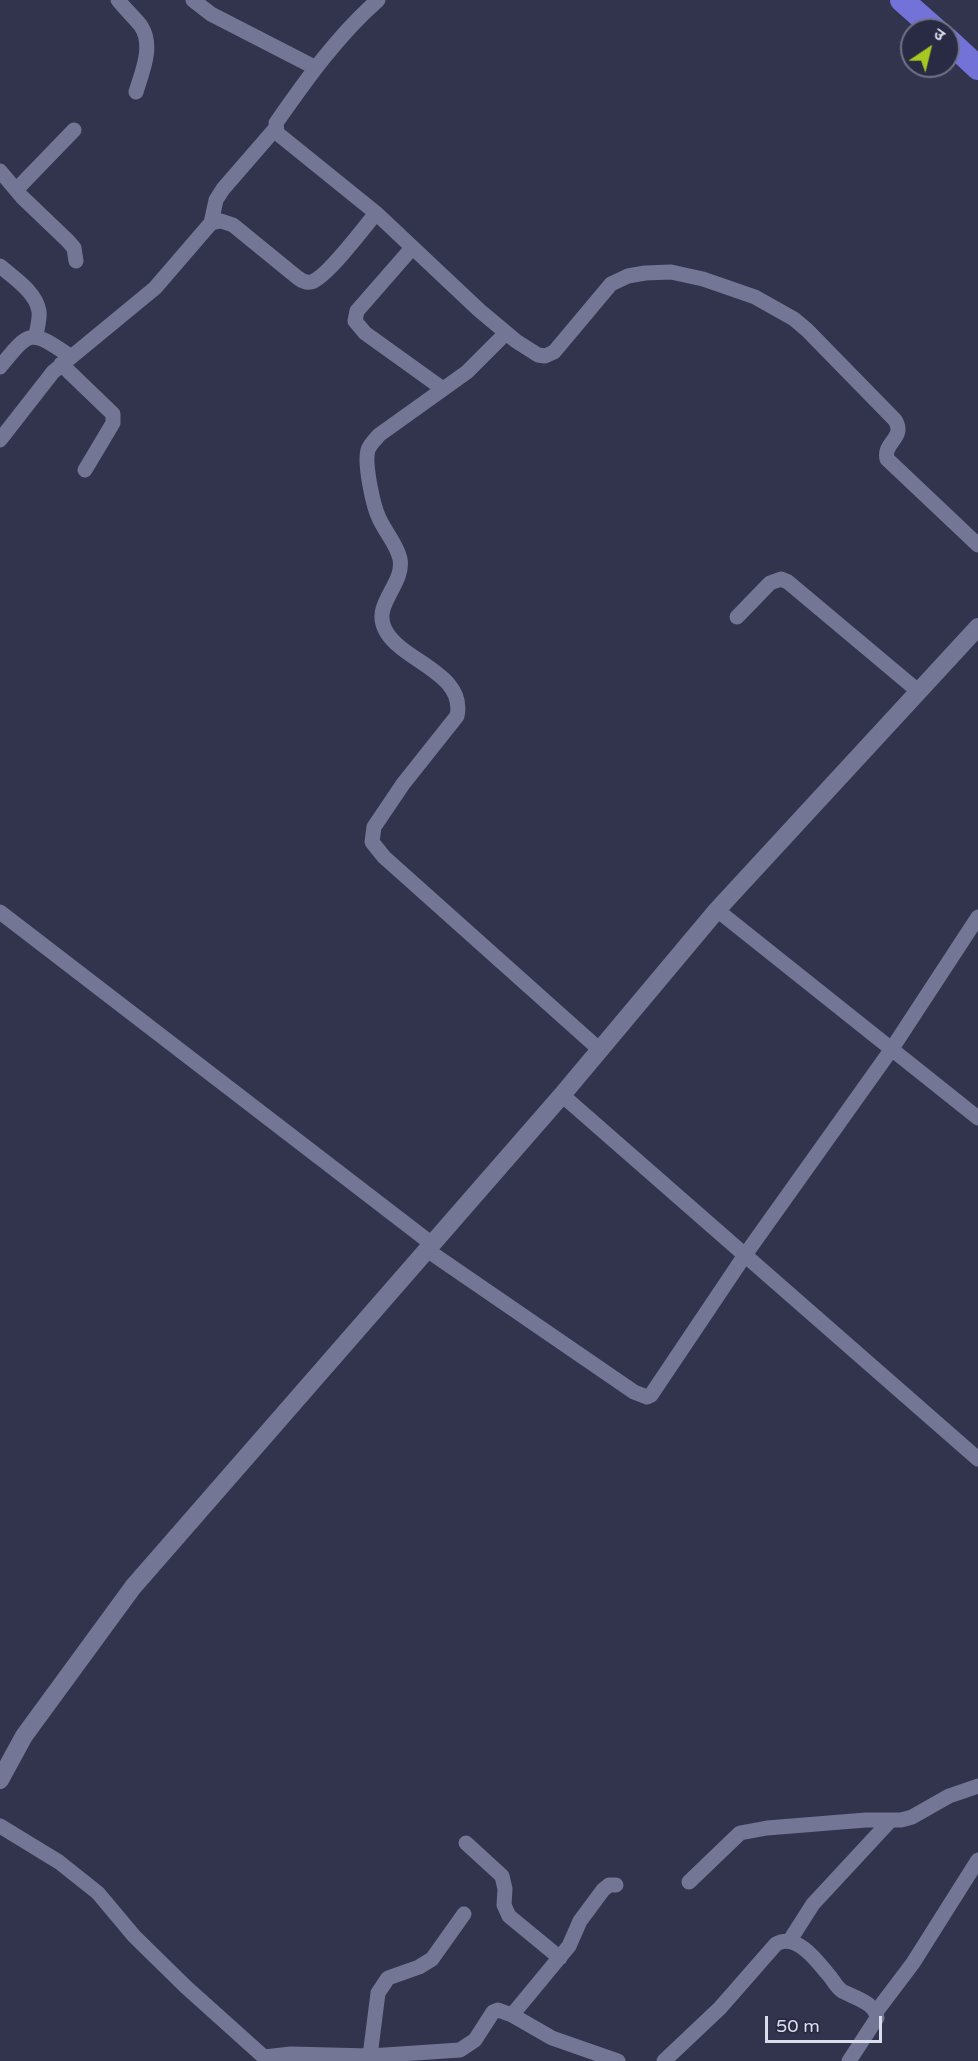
<!DOCTYPE html>
<meta charset="utf-8">
<style>
body{margin:0}
#map{position:relative;width:978px;height:2061px;overflow:hidden;background:#32344e;font-family:"Varela Round","Noto Sans Devanagari",sans-serif}
canvas{display:block}
.north{position:absolute;left:900px;top:18px;width:60px;height:60px;box-sizing:border-box;background:#292a43;border:2px solid #707287;border-radius:50%;rotate:35deg;font-size:16px;font-weight:700;line-height:24px;text-align:center;color:#dbdded}
.north::after{content:'';display:block;margin:auto;width:21px;height:27px;background:#a6c821;clip-path:polygon(50% 0,100% 100%,50% 72%,0 100%)}
.scale{position:absolute;left:765px;top:2016px;width:117px;height:27px;box-sizing:border-box;border:3px solid #dbdded;border-top:0;padding-left:8px;font-size:18px;line-height:21px;white-space:nowrap;color:#dbdded;-webkit-text-stroke:4px #292a43;paint-order:stroke}
</style>
<div id="map">
<canvas width="978" height="2061"></canvas>
<div class="north">उ</div>
<div class="scale">50 m</div>
</div>
<script>
const ctx = document.querySelector('canvas').getContext('2d');
ctx.lineJoin = 'round';
function trace(path, color, width, dash) {
  ctx.strokeStyle = color;
  ctx.lineWidth = width;
  ctx.lineCap = dash ? 'butt' : 'round';
  ctx.setLineDash(dash || []);
  ctx.stroke(path);
}
trace(new Path2D(`
 M118 0C125 9 134 17 141 26 154 46 142 72 136 92
 M193 0 211 14 316 68
 M378 0C338 35 306 80 276 123L277 133 376 213 479 310 516 341 538 355 545 356 554 352 611 284 628 276 645 273 671 272 703 279 755 297 794 319 807 330 895 420C906 438 883 442 887 459L978 545
 M0 171 22 197 68 241 74 248 76 261
 M16 190 74 130
 M211 223 216 200 223 189 275 129
 M412 248 357 311 355 321 365 333 443 389
 M0 266C13 277 36 292 39 311 40 319 37 328 36 336
 M506 333 467 372 379 435C375 440 370 444 368 450 364 463 373 506 379 518 385 532 397 544 400 559 405 586 369 605 387 633 405 662 466 674 457 716L403 784 374 827 372 842 384 857 600 1050
 M61 364 113 414V423L85 470
 M0 367C30 330 30 329 70 356
 M0 440 53 372 155 288 211 223 221 221 233 225 298 278C302 281 306 283 311 282 325 279 365 227 376 213
 M737 617 770 583 781 579 788 582 918 691
 M717 910 978 1118
 M0 912 432 1244
 M562 1095 978 1459
 M427 1250 634 1392 647 1397 651 1395 745 1255 891 1050 978 917
 M0 1826 59 1862 98 1893 134 1936 186 1987 264 2057 266 2061
 M466 1843 502 1876 505 1889 504 1905 509 1916 560 1958
 M689 1882 740 1833 767 1828 866 1820H901L912 1817 949 1796 978 1786
 M790 1940 813 1904 890 1821
 M876 2012 913 1963 978 1860
 M512 2015 569 1946 580 1921 603 1890 609 1885H616
 M370 2056 378 1993 388 1978 419 1967 432 1959 464 1914
 M264 2057 291 2054 370 2056 460 2050 475 2040 493 2012 498 2010 512 2015 552 2038 618 2061
 M664 2061 720 2008 776 1944C795 1933 815 1958 827 1973 833 1979 835 1986 842 1991 853 1997 876 2003 877 2018L849 2061`), '#737694', 15);
trace(new Path2D(`
 M0 1780 24 1736 133 1587 562 1095 717 910 978 627`), '#737694', 18);
trace(new Path2D(`
 M902 0 936 30
 M948 40 978 68`), '#7272d8', 24);
</script>
